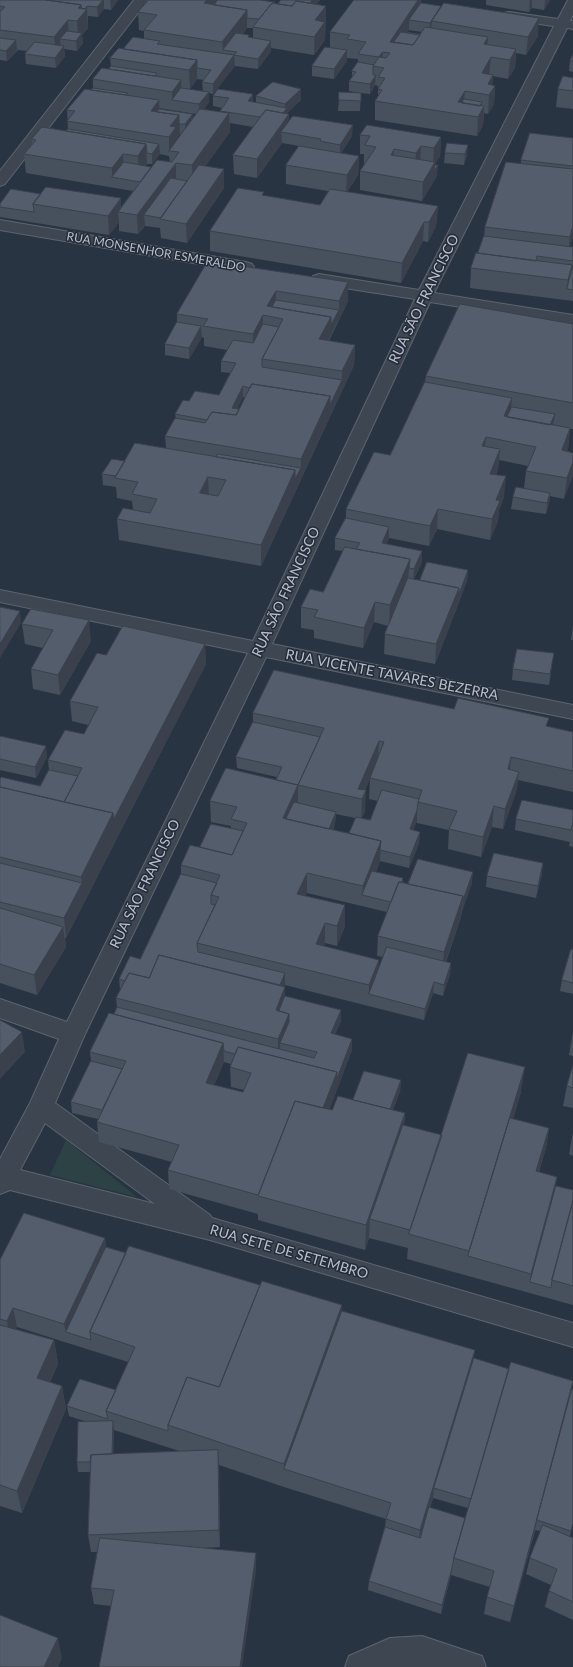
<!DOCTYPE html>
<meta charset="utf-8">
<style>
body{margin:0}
canvas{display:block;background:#293442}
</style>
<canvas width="573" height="1667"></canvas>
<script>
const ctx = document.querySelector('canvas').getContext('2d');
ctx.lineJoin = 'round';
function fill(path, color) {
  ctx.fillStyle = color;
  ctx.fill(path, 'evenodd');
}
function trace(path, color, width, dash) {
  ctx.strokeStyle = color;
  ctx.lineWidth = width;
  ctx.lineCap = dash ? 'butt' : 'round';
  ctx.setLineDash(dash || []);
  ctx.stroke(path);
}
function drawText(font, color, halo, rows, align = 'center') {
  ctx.font = font + ' Lato,sans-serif';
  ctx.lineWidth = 3;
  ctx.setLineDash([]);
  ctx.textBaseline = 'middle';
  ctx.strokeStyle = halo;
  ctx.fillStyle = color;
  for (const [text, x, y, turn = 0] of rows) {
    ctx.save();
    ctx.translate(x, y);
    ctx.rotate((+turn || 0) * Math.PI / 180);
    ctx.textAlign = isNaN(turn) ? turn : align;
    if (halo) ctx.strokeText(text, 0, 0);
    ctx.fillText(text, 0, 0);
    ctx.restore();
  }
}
fill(new Path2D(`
 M66 1140 137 1197 50 1175Z`), '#2c4244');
const minor = new Path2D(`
 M134 0H148L5 184 0 186V171Z
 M568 0H573V15L570 21H573V29L567 28 434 293 573 315V325L430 302 272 644 573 705V719L266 657 85 1034 55 1103 210 1215 212 1218 573 1323V1347L210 1240 10 1190 0 1194V1159L30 1103 59 1039 0 1018V999L67 1022 248 653 0 602V590L253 641 415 299 319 284 313 282 311 279 313 276 319 274 419 290 554 26 509 20 504 19 502 16 504 13 509 12 558 19ZM45 1123 155 1204 20 1170Z
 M0 220 246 262 252 264 254 267 252 270 246 272 0 230Z
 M422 1636 482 1656 486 1667H345L349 1656 390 1638Z`);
trace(minor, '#5c646f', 2);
fill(minor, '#3e4652');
fill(new Path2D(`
 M0 0H118L111 10 104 9 98 17 88 16V28L82 35 83 43 77 51 64 49 65 56 56 68 26 64 25 54 27 51 18 50 7 61 0 60Z
 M281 0H320L316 4 326 6 325 40 314 55 271 48V51L258 69 235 66 213 94 209 93V102L204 109 220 112 222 108 213 106V96L256 103V96L301 89V100L287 113 289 122 352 136 341 153 359 156 358 175 347 192 438 206 436 226 428 242 423 241 401 283 210 251V231L264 196 320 205 328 191 286 184V165L299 146 282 143 257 178 234 174 233 155 253 127 230 123V132L205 166 224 169V188L187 243 161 238 160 228 145 226 138 234 119 231V222L109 235 0 217V204L41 194 121 198V207L133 191 26 173 24 154 32 144V139L66 131 68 129 67 110 91 90 93 88V79L109 69 111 66 110 58 123 49 144 38V31L139 30 138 12 275 2V3L278 4ZM247 28H253V38H249V35L243 34ZM197 79 204 80 202 82 203 91 181 88 190 89ZM159 108 196 114 193 119ZM180 134H181L177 140V138ZM160 154 169 156 170 162 151 167 145 166 147 164H152Z
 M354 0H421V3L441 6 440 9 538 36 526 55 516 53 515 68 508 79 493 76 492 85 495 86 494 104 488 114 484 113 483 125 477 136 375 120V101L378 98V86L375 85 370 94 361 93 360 111H338L339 100 360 93 349 91V81L352 77V71L358 62V59L347 58V61L334 79 312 76V66L330 48V32ZM409 30 422 32 420 34 407 32Z
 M486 0H550L544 10 532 8 529 12 486 5Z
 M573 54V72L569 71 570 61Z
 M573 78V109L556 107 558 89Z
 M360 135 441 137 440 156 435 164 437 176 422 201 360 190V171L365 164H364V154H360Z
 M573 138V236L570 246 573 247V301L470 288 471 268 478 253 484 236 485 227 521 163V160Z
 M447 143 467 155 464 165 444 163 445 153Z
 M208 261 348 282V301L329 341 355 345 354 365 261 566 119 540 117 519 133 510 132 501 117 498 116 487 103 485 102 474 125 461 166 448 165 436 176 418 175 414 189 401 219 395 230 373 221 372V361L227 350 204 346V338L202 337 189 359 165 355V344L177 322V314ZM243 397 245 398 239 409H237Z
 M573 324V429H570L568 449 567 451 573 453 564 499 550 496 549 504 546 514 511 509 513 497 524 488 526 471 528 466 499 460 498 469 496 475 504 497 499 510 498 521 490 540 437 529 429 546 389 538 386 544 422 562 414 579 420 580 468 570 467 581 435 664 384 654 385 634 388 626 374 622 363 648 314 638V630L301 628V607L323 592 343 551 335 550V538L346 518V509L390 455 425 382 426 376Z
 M31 609 91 641 60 695 33 689 31 669 43 648 25 644 22 624Z
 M573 625V640H571Z
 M205 644 206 664 116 840 84 903 66 938H65L66 947 37 995 0 983V779L40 786 49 770 48 760 84 734 88 725 72 721 70 701 106 655Z
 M552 665 549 685 512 680 513 669Z
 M454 709 547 726 573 732V792L518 780 516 792 503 829 492 827 481 857 448 849 449 830 417 823V821L413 830 420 832 419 843 409 868 380 861 376 872 403 878V882L408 884 472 883 462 911 461 917 446 962 451 963 450 974 443 996 433 993 424 1020 285 985 284 987H285V996L341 1010V1021L335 1034 352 1050 329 1110H332L353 1100 401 1080 400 1091 393 1110 405 1113 404 1125 442 1135 521 1092 513 1119 549 1128 546 1148 539 1172 556 1186 573 1190V1305L407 1259 408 1248 369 1238 365 1250 258 1220V1214L169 1189 168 1170 172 1162 99 1142 97 1122 98 1119 72 1113 71 1102 91 1061 90 1052 114 1014 117 1007 116 998 120 990 119 979 140 959 181 874V865L200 847 231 829V826L211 822 210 801 276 780 277 777 237 768 236 757 253 722V713ZM370 779 369 799 378 801 370 820 362 818 365 811V790ZM336 814 355 818 349 833 333 830 335 823ZM307 893 387 912 378 936 377 956 383 957 378 969 379 960 324 946 325 943 337 946 345 926 305 896ZM224 1062 231 1064 230 1067 231 1087 244 1090 243 1092 214 1085Z
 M0 736 47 757 36 778 0 770Z
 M573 810V847L569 846 570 842 515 830 516 819Z
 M542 874 536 898 486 887 487 876Z
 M573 950V994L560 991 562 980Z
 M573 1032V1056L569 1055Z
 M573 1065V1108L563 1106 567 1086Z
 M573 1132V1156L569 1154Z
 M105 1238 106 1247 126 1253 342 1311 474 1359 572 1389 573 1523 570 1536 573 1538V1620L545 1607 549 1591 551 1585 526 1574 530 1558 540 1531 535 1530 536 1527 510 1622 484 1614 487 1597 490 1587 451 1575 441 1614 368 1590 369 1581 385 1527 386 1519 284 1487 219 1465 220 1547 202 1548 256 1553V1570L111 1606 94 1604 91 1588 98 1552H91L88 1535 90 1472H78L77 1462 87 1422 69 1416 67 1406 116 1390 128 1362 17 1327 16 1329 54 1340 58 1364 50 1382 62 1386 66 1409 22 1513 0 1506V1260ZM114 1430 170 1448 179 1451 113 1454ZM433 1498 468 1508 465 1518 430 1508Z`), '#47505d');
fill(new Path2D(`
 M103 0H104V9L98 17 97 7Z
 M110 0H118L111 10Z
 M207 0H219L214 10 204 3Z
 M312 0H320L306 19V9Z
 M418 0H421L420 13 409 20V30L395 51 390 42Z
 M530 0H532V8L529 12Z
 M545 0H550L544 10Z
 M81 5 87 6 88 28 82 35 83 43 77 51 76 41 78 38 77 21 78 8Z
 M326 6 325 40 314 55 315 20Z
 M441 6 440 16 432 21 431 30 429 33 430 23Z
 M247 10V28L230 51 223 50 222 42Z
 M539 18 538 36 526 55 528 37Z
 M68 20 69 38 60 39 61 49 56 55 54 37Z
 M488 37 487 55 484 44Z
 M16 40 17 50 7 61 6 51Z
 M271 41V51L258 69V59Z
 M64 46 65 56 56 68 55 58Z
 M516 49 515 68 508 79 510 60Z
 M347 50V61L334 79V69Z
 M383 52 382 68 379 57Z
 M234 55 235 66 213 94V84Z
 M491 57 489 76 482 73Z
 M197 60V79L190 89 189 70Z
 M376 75 375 85 370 94V84Z
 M493 75 492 91 495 86 494 104 488 114 489 95 488 84Z
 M181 80 182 98 172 100V92Z
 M301 89V100L287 113V116L289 114V133L281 132 282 143 257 178V159L278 120 285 110V104Z
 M465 91 463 110 458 102Z
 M209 92V102L200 115 199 104Z
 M253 94V104L248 101Z
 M159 100 160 119 151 111Z
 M482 102V111L484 106 483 125 477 136 478 117 476 114Z
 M229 113 230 132 193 184 192 165Z
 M193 114V125L185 135V124Z
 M179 115 180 134 177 138V146L169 151V137L170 126Z
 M353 125 352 136 340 155V145Z
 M441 137 440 156 435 164 434 171 438 165 437 176 422 201 423 182 433 166 434 148Z
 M146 144 147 163 139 175 138 156Z
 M159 144 160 154 152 164V154Z
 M468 145 467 155 464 165 465 154Z
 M421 146 420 165 415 167 416 153Z
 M394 149 393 168 391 155Z
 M123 154 124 173 112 177V168Z
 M359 156 358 175 346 194 347 175Z
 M176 163V182L144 215 145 226 138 234 137 215Z
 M224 169V188L187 243 186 224Z
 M121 198V212H118L119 222 109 235 108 216Z
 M438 206 436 226 428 242 429 222Z
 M424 222 423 241 401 283 402 263Z
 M573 225V236L567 257 570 237Z
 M572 265 569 285 567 289 568 280Z
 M348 282V301L319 359V339L331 317 339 310V301Z
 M276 291V311L267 306Z
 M263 315V335L253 354V334Z
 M201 326 202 337 189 359V348Z
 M355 345 354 365 301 479V459L330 396 342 380V371Z
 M243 386V397L232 419V408Z
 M512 398 510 418 504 416Z
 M555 414 553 426 547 433Z
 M570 428 568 449 559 471 562 450Z
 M486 437 484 457 482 446Z
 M500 449 498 469 488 494 490 474Z
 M573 462V476L564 499 567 478Z
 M301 468V479L261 566V545L295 470Z
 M506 476 504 497 499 510 498 521 490 540 492 519 496 500Z
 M208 477 209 497 200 493Z
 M550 493 549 504 546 514 547 503Z
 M438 509 437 529 429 546 430 526Z
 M389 527V538L381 555 382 543Z
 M422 551V562L413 581 414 569Z
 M410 559 408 580 389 626 390 605Z
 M468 570 467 581 457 608 458 597Z
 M459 588 457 608 435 664 436 644Z
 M375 602 374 622 363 648 364 628Z
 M20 611 21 623 0 658V644Z
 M89 620 91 641 60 695 58 675Z
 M205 644 206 664 116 840 84 903 66 938 64 918 82 883 81 877 113 813Z
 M379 741 378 761 361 799 358 789Z
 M46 746 47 757 36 778 35 767Z
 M511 757 509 778 508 769Z
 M519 772 516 792 503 829 505 809Z
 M298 785V805L283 827V818Z
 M366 790 365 811 361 820 362 799Z
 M494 806 492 827 481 857 483 837Z
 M417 810V821L409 841 410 829Z
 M336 812 335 823 325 848V837Z
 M420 832 419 843 409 868 410 857Z
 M381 841 380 861 366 896 362 895 363 886Z
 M543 863 542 874 536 898 538 886Z
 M473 872 472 883 462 911 463 900Z
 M307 873V893L297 914V894Z
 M463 896 461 917 442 972 444 952Z
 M345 905V926L337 946V926Z
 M325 923V943L316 964V944Z
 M63 927 66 947 37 995 34 975Z
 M379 960 378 980 369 994V985Z
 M451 963 450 974 443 996 444 985Z
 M285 973V985L276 1004V993Z
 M434 982 433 993 424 1020 425 1009Z
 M285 987V1007L276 1019V1010Z
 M341 1010V1021L331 1044V1033Z
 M289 1014V1034L280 1043V1054L278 1059V1039Z
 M22 1032 25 1052 0 1079V1055Z
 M352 1039V1050L321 1133V1113L337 1072Z
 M223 1043 224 1062 207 1103 206 1083Z
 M525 1067 521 1092 471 1257 468 1256 469 1251Z
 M401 1080 400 1091 388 1124 389 1114Z
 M405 1113 403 1138 370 1219 369 1238 365 1250 366 1225Z
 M549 1128 546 1148 533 1190 536 1171Z
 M557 1177 554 1196 530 1282 531 1274Z
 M105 1238 107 1257 66 1332 64 1324Z
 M342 1305 341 1329 284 1469V1464Z
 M13 1308 17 1327 10 1339 7 1321Z
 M54 1340 58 1364 41 1401 37 1378Z
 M475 1350 472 1369 434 1488 433 1498 418 1547 420 1530Z
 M573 1382 569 1399 510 1622 514 1606Z
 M62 1386 66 1409 22 1513 17 1491Z
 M113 1421 114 1431 113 1471 111 1461Z
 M218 1450 219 1467 220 1547 219 1530Z
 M256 1553V1570L242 1667H240Z
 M452 1568 451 1575 441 1614 442 1605Z
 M58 1638 62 1658 58 1667H44Z`), '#3a414c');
const building = new Path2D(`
 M0 0H46L81 5 78 8 87 9 77 21 68 20 54 37 0 30V11H1L5 7 0 6Z
 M46 0H103L97 7 87 6 85 9H82L81 5Z
 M149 0H207L204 3 247 10 222 42 144 30 157 15 138 12Z
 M218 0H260L275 2 274 3H272L259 19 247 18V10L214 5Z
 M281 0H312L310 3 296 1 292 6 278 4Z
 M354 0H418L390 42 413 45 425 27 488 37 484 44 516 49 510 60 491 57 482 73 493 75 488 84 495 86 489 95 465 91 458 102 484 106 478 117 375 101 382 90 378 89 385 78 378 77 384 68 373 66 379 57 358 54 366 42 347 39 350 35 330 32ZM383 52 390 53 386 58 379 57Z
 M296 1 326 6 315 20 325 22 314 37 253 27 272 3 292 6Z
 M421 3 441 6 430 23 409 20Z
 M444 3 539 18 528 37 432 21Z
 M67 31 82 33 76 41 60 39Z
 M401 32 420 35 413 45 394 42Z
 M236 33 249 35 248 37 271 41 258 59 234 55 213 84 202 82 211 70 197 68V60L123 49 133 37 160 41 157 44 234 55 237 52 223 50Z
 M0 38 16 40 6 51 0 50Z
 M35 42 64 46 55 58 25 54Z
 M325 47 347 50 334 69 312 66Z
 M119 48 197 60 189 70 110 58Z
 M573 54V61H570Z
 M358 62 374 65 373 66V75H376L370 84 349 81 356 72 352 71Z
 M111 66 157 73 155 76 109 69Z
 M102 68 181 80 172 92 93 79Z
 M563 76 573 78V91L558 89Z
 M273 82 301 89 285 104 256 96Z
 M93 88 128 93 126 95 91 90Z
 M181 88 209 92 199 104 172 100Z
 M85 89 159 100 151 111 179 115 170 126 176 127 169 137 67 121 75 111 67 110Z
 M218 89 253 94 248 101 287 108 283 113 266 110 260 117 220 111 229 98 213 96Z
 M339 92 361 93V101L339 100Z
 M464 99 482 102 480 106 462 103Z
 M159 109 193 114 185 124H179V115L157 112Z
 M200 109 229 113 192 165 176 163 137 215 118 212 157 160 172 162 179 152 169 151Z
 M266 110 289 114 257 159 233 155Z
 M293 116 353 125 340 145 320 141 321 139 281 132Z
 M367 125 441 137 434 148 421 146 416 153 394 149 391 155 435 162 423 182 360 171 376 147 365 145 370 136 360 135Z
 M42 127 146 144 138 156 123 154 112 168 24 154 36 140 32 139Z
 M68 129 159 144 152 154 147 153 146 144 66 131Z
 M530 133 573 138V166L521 160Z
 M447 143 468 145 465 154 445 153Z
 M299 146 359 156 347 175 286 165Z
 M124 162 151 167 140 182 112 177Z
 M506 162 573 169V225L570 237 485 227Z
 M199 165 224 169 186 224 160 219Z
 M435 165H438L434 171Z
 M171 178 187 181 161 218 144 215Z
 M46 187 121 198 108 216 33 204Z
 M238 188 264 192 262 195 320 205 330 189 438 206 429 222H424L402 263 210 231Z
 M11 189 41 194 33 204 34 212 0 207V204Z
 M484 236 573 247V261L537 256 536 261 478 253Z
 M476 253 572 265 568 280 471 268Z
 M208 261 348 282 339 301 276 291 267 306 331 317 319 339 355 345 342 371 262 359 283 319 263 315 253 334 203 326 208 319 177 314Z
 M573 265V290L567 289Z
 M276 300 339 310 331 325V317L272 307Z
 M460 304 573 324V403L426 376Z
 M177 322 201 326 189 348 165 344Z
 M263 324 279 327 262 359V367L342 380 330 405V396L252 384 250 388 243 386 232 408 239 409 236 415 212 412 207 420 175 414 183 400 189 401 195 391 219 395 236 363 221 361 233 340 253 343Z
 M425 382 512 398 504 416 570 428 562 450 573 453V462L567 478 526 471 536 447 486 437 482 446 500 449 490 474 506 476 496 500 500 501 492 519 438 509 430 526 346 509 374 452 390 455Z
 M252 384 330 396 301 459 165 436 175 418 205 423 212 412 236 415Z
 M512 407 555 414 550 425 507 417Z
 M135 443 295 470 261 545 117 519 123 508 150 513 157 499 132 494 138 482 115 478ZM208 477 226 480 218 496 200 493Z
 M218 454 301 468 295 479V470L216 457Z
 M112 459 125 461 116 476 102 474Z
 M516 487 550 493 547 503 513 497Z
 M346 518 389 527 382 543 422 551 414 569 409 568 410 559 356 549 360 543 335 538Z
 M345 547 410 559 390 605 375 602 364 628 314 617 318 610 301 607 310 589 323 592Z
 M427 562 468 570 458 597 459 588 420 580Z
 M408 578 459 588 436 644 385 634Z
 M0 607 20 611 0 644Z
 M31 609 89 620 58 675 31 669 53 630 22 624Z
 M123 626 205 644 114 819 113 813 64 802 82 768 48 760 65 730 84 734 98 707 70 701 97 653 106 655Z
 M517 649 554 653 550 674 513 669Z
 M274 670 454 709 458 698 549 718 546 726 573 732V771L511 757 508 769 519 772 505 809 494 806 483 837 449 829 457 811 418 802 422 790 370 778 384 742 379 741 358 789 366 790 362 799 298 785 324 728 253 713Z
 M253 722 320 737 298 785 276 780 282 767 236 757Z
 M0 736 46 746 35 767 0 759Z
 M226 768 298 785 283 818 381 841 363 886 307 873 297 894 345 905 337 926 325 923 316 944 379 960 369 985 197 943 219 897 211 895 220 875 181 865 190 845 232 855 247 823 231 819 237 807 210 801Z
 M49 770 78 776 64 802 0 787V779L1 777 40 786Z
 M0 787 113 813 81 877 0 857Z
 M382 790 419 799 418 802 417 810 410 829 420 832 410 857 380 850 381 841 349 833 356 817 370 820Z
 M522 800 573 810V822L571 830 516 819Z
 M294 802 336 812 329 829 286 819Z
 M211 824 243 831 232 855 200 847Z
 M494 853 543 863 538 886 487 876Z
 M418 859 473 872 463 900V896L408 884Z
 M0 863 82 883 64 918 0 902Z
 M372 871 403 878 402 882H399L391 902 362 895Z
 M181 874 217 883 211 895V904L215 905 197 943 198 952 285 973 280 985 159 955 149 978 129 973 125 981 119 979 130 956 140 959Z
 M399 882 463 896 444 952 378 936Z
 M0 908 63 927 34 975 0 964Z
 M387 947 451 963 444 985 434 982 425 1009 369 994Z
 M571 949 573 950V983L562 980Z
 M159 955 285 987 276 1010 289 1014 278 1039 116 998 129 973 149 978Z
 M285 996 341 1010 331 1033 352 1039 336 1081 337 1072 238 1047 235 1054 224 1051 223 1043 114 1014 117 1007 314 1058 317 1052 280 1043 289 1022V1014L279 1011Z
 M109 1013 223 1043 206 1083 243 1092 251 1073 230 1067 238 1047 337 1072 323 1108 295 1101 258 1195 168 1170 179 1145 97 1122 126 1061 90 1052Z
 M0 1020 22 1032 0 1055Z
 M468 1053 525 1067 469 1251 409 1234Z
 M91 1061 122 1069 102 1110 71 1102Z
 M573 1065V1088L567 1086Z
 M364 1071 401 1080 390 1109 353 1100Z
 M338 1096 405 1113 366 1225 258 1196 295 1101 332 1110Z
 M510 1118 549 1128 536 1171 557 1177 531 1274 468 1256Z
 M403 1125 442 1135 410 1230 370 1219Z
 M556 1186 573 1190V1201L552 1280 551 1288 530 1282Z
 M573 1201V1286L552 1280Z
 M24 1213 105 1238 64 1324 13 1308 7 1321 0 1319V1260Z
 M129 1246 260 1285 219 1387 187 1377 168 1425V1431L106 1411 135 1347 90 1332Z
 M106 1247 126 1253 90 1332 91 1340 66 1332Z
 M262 1281 342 1305 284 1464 168 1425 187 1377 219 1387Z
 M342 1311 475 1350 420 1530 386 1519 391 1503 284 1469Z
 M0 1325 54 1340 37 1378 62 1386 17 1491 0 1485Z
 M474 1358 509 1369 471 1499 434 1488Z
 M511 1362 573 1381 514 1606 487 1597 494 1571 454 1558Z
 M80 1379 116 1390 106 1411 108 1419 67 1406Z
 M572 1389H573V1523L571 1531 537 1520Z
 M113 1421 112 1454 91 1455 90 1462H77L78 1422Z
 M218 1450 219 1530 88 1535 91 1455Z
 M429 1507 465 1518 454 1558 452 1568 442 1605 369 1581 385 1527 420 1538Z
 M543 1525 573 1538V1602L549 1591 557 1569 530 1558Z
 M100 1538 256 1553 240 1667H99L114 1590 91 1588Z
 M0 1615 58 1638 44 1667H0Z`);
fill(building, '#535d6c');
trace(building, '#3a414c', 1);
drawText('12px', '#bbc1cc', '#222b37', [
 ["RUA MONSENHOR ESMERALDO",156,252,10]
]);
drawText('14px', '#bbc1cc', '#222b37', [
 ["RUA SÃO FRANCISCO",424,299,-64],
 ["RUA SÃO FRANCISCO",286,592,-65],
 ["RUA VICENTE TAVARES BEZERRA",392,675,11],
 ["RUA SÃO FRANCISCO",145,884,-64],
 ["RUA SETE DE SETEMBRO",289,1252,16]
]);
</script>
